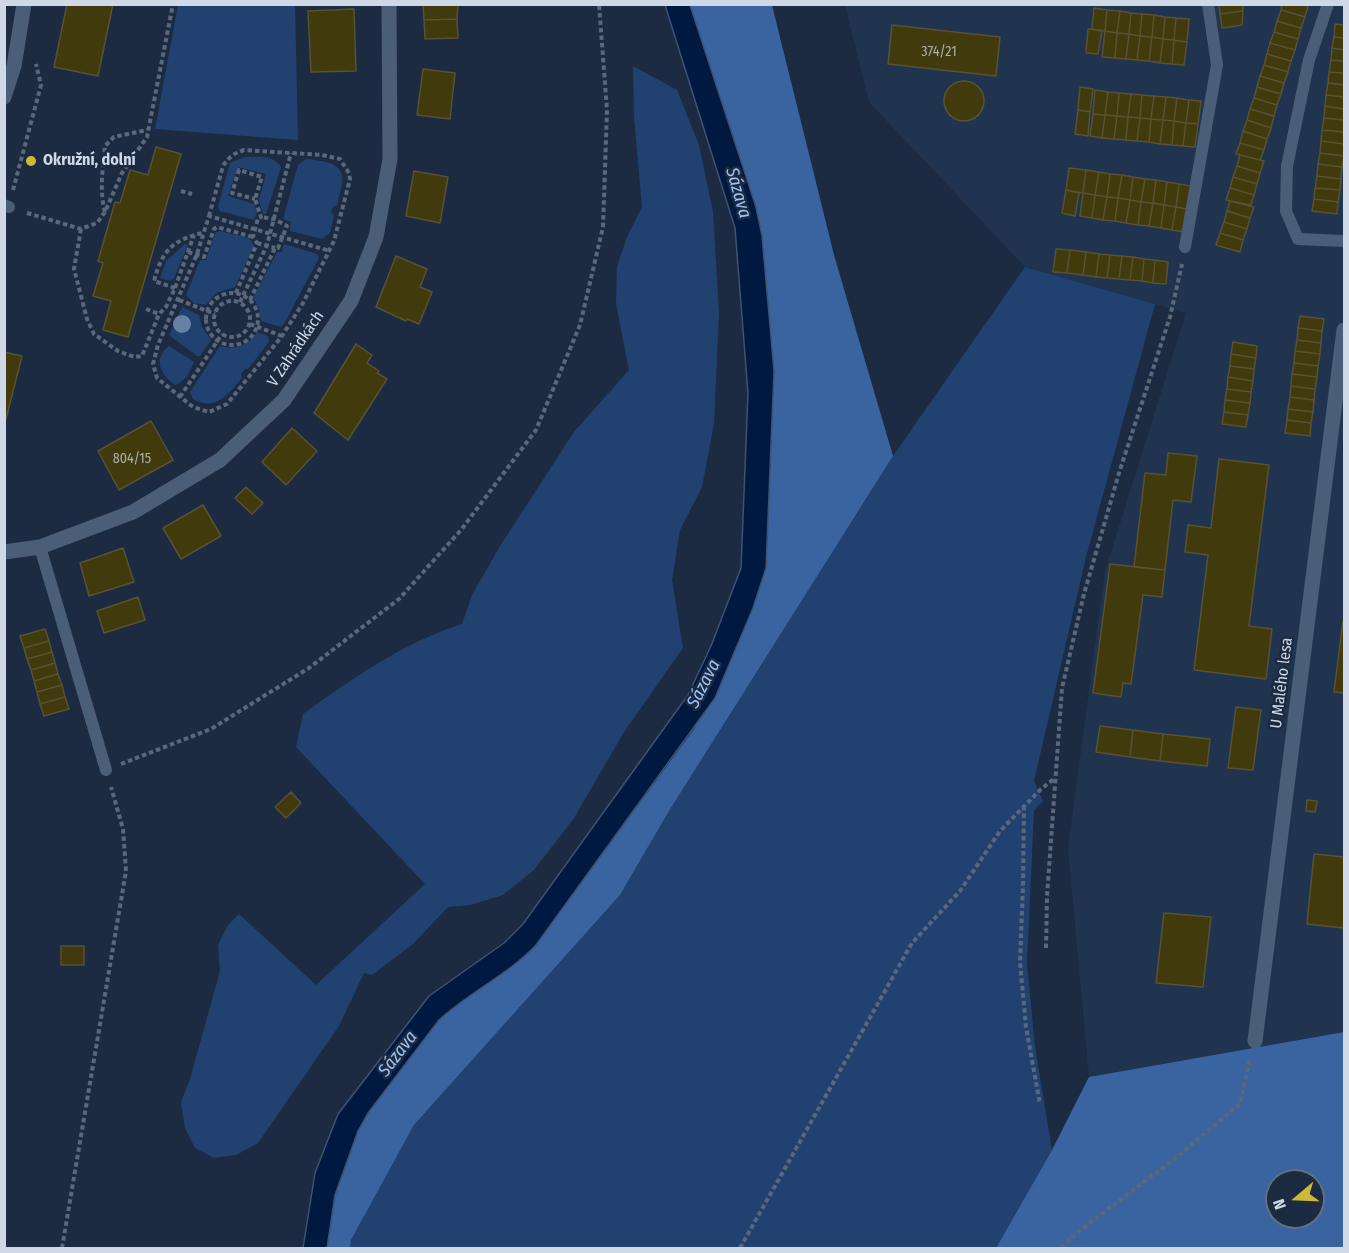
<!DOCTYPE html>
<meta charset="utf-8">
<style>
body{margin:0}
#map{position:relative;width:1349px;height:1253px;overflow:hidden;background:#1c2b41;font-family:"Fira Sans Condensed",sans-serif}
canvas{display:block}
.frame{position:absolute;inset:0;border:6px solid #ced8e7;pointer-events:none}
.north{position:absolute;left:1265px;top:1169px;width:60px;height:60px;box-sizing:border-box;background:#1c2b41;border:2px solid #637083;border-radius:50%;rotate:251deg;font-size:16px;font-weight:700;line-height:24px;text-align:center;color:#ced8e7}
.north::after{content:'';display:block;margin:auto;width:21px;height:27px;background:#cdb938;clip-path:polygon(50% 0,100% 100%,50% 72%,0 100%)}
</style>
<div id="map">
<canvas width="1349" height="1253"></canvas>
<div class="frame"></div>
<div class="north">N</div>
</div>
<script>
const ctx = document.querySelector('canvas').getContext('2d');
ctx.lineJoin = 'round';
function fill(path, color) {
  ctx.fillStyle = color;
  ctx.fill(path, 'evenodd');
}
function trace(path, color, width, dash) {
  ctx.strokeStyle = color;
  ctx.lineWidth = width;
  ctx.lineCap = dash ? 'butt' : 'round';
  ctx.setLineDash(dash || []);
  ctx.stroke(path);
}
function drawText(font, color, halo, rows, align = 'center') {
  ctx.font = font + ' "Fira Sans Condensed",sans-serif';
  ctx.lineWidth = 5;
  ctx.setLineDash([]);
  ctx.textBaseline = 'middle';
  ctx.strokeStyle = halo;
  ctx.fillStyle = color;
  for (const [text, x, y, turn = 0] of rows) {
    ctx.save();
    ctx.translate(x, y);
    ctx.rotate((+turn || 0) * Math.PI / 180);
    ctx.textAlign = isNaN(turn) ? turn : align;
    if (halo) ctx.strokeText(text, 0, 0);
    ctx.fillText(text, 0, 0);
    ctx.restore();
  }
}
fill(new Path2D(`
 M845 5H1344V1032L1089 1077 1068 848 1105 571 1186 313 1025 267 869 102Z`), '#20344f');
fill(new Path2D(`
 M178 5H295L298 140 155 129Z
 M633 66 677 90 699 145 713 212 719 313 714 424 702 487 680 530 672 580 683 648 624 732 574 818 534 870 503 895 470 905 448 907 413 944 372 975 364 973 339 1026 258 1143 236 1155 214 1158 195 1148 185 1128 181 1102 190 1079 220 971 218 945 228 925 239 914 316 985 425 884 296 747 303 714C353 678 403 643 462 624L472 595 500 546 574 432 629 370 616 304 617 267 627 237 642 207 634 116Z
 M245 157C258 157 273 154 281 167L266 214H263L259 200 266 174 238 167 228 196 254 204 257 212 254 220 220 211 218 206 230 163Z
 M306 159C313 159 319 161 326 162 351 168 341 187 337 206H333L331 212 334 216 330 233 322 239 290 231 291 222 283 219 298 165Z
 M219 231 249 238 253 244V248L235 287 216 293 206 305 194 303 186 295 200 260H206L215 233Z
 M185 244 188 245 174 278 170 281 160 278 166 261Z
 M284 244 317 254 319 258 284 324 281 327 261 321 259 308 253 298 277 252H282Z
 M1025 267 1155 304 1086 557 1034 781 1043 801 1034 810 1027 964 1035 1047 1052 1150 996 1248H350L351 1240 414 1125 620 895 669 811 893 456Z
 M182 307 199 315 202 327 211 340 200 356H197L169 335Z
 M257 332 268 336 269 342 248 369H245L241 374 242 378C228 394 216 412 193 399L190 392 220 346C237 350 248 346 257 332Z
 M169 346 194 362C190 372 185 382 175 385 161 375 152 359 169 346Z`), '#214270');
fill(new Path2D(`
 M690 5H772L834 255 893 456 669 811 620 895 414 1125 351 1240 350 1248H327L335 1195 358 1131 368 1113 439 1020C469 992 508 975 536 945L694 729 766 568 774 371 762 236 756 207Z
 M1344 1032V1248H996L1052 1150 1089 1077ZM1277 1181H1313V1217H1277Z`), '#3a649f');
const water = new Path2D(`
 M665 5H690L756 207 762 236 774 371 766 568 753 608 715 698 536 945C508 975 469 992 439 1020L368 1113 358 1131 335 1195 327 1248H303L315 1173 338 1114 429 996 504 943 523 924 688 695 711 646 741 568 748 393 735 228Z`);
fill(water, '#001941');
trace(water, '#3e5273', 1.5);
const building = new Path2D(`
 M67 4H113L98 76 54 67Z
 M423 4H458L457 19 424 20Z
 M1219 4H1243V11L1220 14Z
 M1282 4H1303L1308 6 1305 17 1281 10Z
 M1094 8 1107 10 1105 31 1092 29Z
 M354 9 356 71 311 72 308 11Z
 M1107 10 1120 11 1117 33 1105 31Z
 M1281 10 1305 17 1301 28 1277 21Z
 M1120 11 1131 13 1129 34 1117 33Z
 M1243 11 1242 25 1222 28 1220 14Z
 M1131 13 1142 14 1140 36 1129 34Z
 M1142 14 1154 15 1152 37 1140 36Z
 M1154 15 1165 17 1163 39 1152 37Z
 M1165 17 1176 18 1174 40 1163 39Z
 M1176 18 1189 19 1187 42 1174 40Z
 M457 19 458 38 425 39 424 20Z
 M1277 21 1301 28 1298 39 1274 32Z
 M1335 24 1344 25V38L1334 37Z
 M892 25 1000 37 996 76 888 64Z
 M1088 29 1102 31 1098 54 1086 53Z
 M1105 31 1117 33 1115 58 1102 57Z
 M1274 32 1298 39 1295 50 1270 43Z
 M1117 33 1129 34 1126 59 1115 58Z
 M1129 34 1140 36 1137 60 1126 59Z
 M1140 36 1152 37 1149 61 1137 60Z
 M1152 37 1163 39 1160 63 1149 61Z
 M1334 37 1344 38V50L1332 48Z
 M1163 39 1174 40 1172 64 1160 63Z
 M1174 40 1187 42 1184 65 1172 64Z
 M1270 43 1295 50 1291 61 1267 54Z
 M1332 48 1344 50V61L1331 60Z
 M1267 54 1291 61 1288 72 1264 65Z
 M1331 60 1344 61V73L1329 72Z
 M1264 65 1288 72 1284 83 1260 76Z
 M423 69 455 73 450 119 417 115Z
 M1329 72 1344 73V85L1328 83Z
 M1260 76 1284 83 1281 94 1257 87Z
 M944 101a20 20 0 1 1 40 0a20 20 0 1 1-40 0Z
 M1328 83 1344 85V97L1326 95Z
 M1080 87 1093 89 1090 112 1078 110Z
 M1257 87 1281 94 1277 105 1254 98Z
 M1095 90 1108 92 1105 115 1093 114Z
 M1108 92 1119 93 1117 116 1105 115Z
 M1119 93 1131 94 1128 117 1117 116Z
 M1131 94 1142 95 1140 118 1128 117Z
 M1142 95 1154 96 1151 119 1140 118Z
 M1326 95 1344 97V109L1325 106Z
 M1154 96 1166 97 1163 120 1151 119Z
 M1166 97 1177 98 1174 121 1163 120Z
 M1177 98 1189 100 1186 123 1174 121Z
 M1254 98 1277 105 1274 116 1250 109Z
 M1189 100 1201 101 1198 124 1186 123Z
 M1325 106 1344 109V120L1324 118Z
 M1250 109 1274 116 1271 128 1247 120Z
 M1078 110 1090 112 1088 136 1075 134Z
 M1093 114 1105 115 1102 138 1090 136Z
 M1105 115 1117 116 1114 139 1102 138Z
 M1117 116 1128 117 1126 140 1114 139Z
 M1128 117 1140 118 1137 141 1126 140Z
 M1140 118 1151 119 1149 142 1137 141Z
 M1324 118 1344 120V132L1322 130Z
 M1151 119 1163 120 1160 144 1149 142Z
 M1163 120 1174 121 1172 145 1160 144Z
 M1247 120 1271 128 1267 139 1243 131Z
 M1174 121 1186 123 1183 146 1172 145Z
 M1186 123 1198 124 1195 147 1183 146Z
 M1322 130 1344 132V144L1321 141Z
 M1243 131 1267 139 1264 150 1240 143Z
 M1321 141 1344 144V156L1320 153Z
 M1240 143 1264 150 1260 160 1236 154Z
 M156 147 181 154 128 337 103 330 111 301 93 296 103 263 98 261 115 202 120 203 130 170 148 175Z
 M1320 153 1344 156 1342 167 1318 164Z
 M1240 155 1264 161 1260 173 1237 166Z
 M1318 164 1342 167 1341 179 1317 176Z
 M1237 166 1260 173 1257 184 1233 177Z
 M1069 168 1086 170 1083 193 1066 190Z
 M1086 170 1099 172 1095 195 1083 193Z
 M414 171 448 177 440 223 406 216Z
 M1099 172 1110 174 1107 197 1095 195Z
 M1110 174 1122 175 1118 198 1107 197Z
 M1122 175 1133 177 1130 200 1118 198Z
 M1317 176 1341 179 1340 190 1315 188Z
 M1133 177 1145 179 1141 202 1130 200Z
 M1233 177 1257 184 1254 195 1230 188Z
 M1145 179 1156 180 1153 203 1141 202Z
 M1156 180 1167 182 1164 205 1153 203Z
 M1167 182 1179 184 1176 207 1164 205Z
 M1179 184 1191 186 1187 209 1176 207Z
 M1230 188 1254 195 1251 205 1226 200Z
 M1315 188 1340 190 1338 202 1314 199Z
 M1066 190 1079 193 1075 216 1062 213Z
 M1083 193 1095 195 1092 218 1080 216Z
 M1095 195 1107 197 1103 220 1092 218Z
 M1107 197 1118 198 1115 221 1103 220Z
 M1118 198 1130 200 1126 223 1115 221Z
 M1314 199 1338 202 1337 214 1312 211Z
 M1130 200 1141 202 1138 225 1126 223Z
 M1230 201 1254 207 1250 218 1227 211Z
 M1141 202 1153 203 1149 226 1138 225Z
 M1153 203 1164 205 1161 228 1149 226Z
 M1164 205 1176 207 1172 230 1161 228Z
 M1176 207 1187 209 1184 232 1172 230Z
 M1227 211 1250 218 1247 229 1224 222Z
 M1224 222 1247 229 1243 240 1220 233Z
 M1220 233 1243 240 1240 252 1216 245Z
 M1056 249 1070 250 1067 273 1053 272Z
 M1070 250 1086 252 1083 275 1067 273Z
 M1086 252 1099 254 1096 277 1083 275Z
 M1099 254 1110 255 1107 278 1096 277Z
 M1110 255 1122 256 1119 279 1107 278Z
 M396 256 427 269 420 287 432 292 419 324 407 319 406 321 376 307Z
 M1122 256 1133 257 1130 280 1119 279Z
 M1133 257 1144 259 1142 281 1130 280Z
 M1144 259 1155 260 1153 283 1142 281Z
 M1155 260 1168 262 1166 284 1153 283Z
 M1300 316 1324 319 1322 331 1298 328Z
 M1298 328 1322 331 1321 343 1297 340Z
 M1297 340 1321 343 1320 354 1295 351Z
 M1233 342 1257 346 1256 358 1231 354Z
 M356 344 372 355 367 363 379 371 377 373 387 379 348 440 314 413Z
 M1295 351 1320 354 1318 366 1294 363Z
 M4 352 22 356 4 427Z
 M1231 354 1256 358 1254 369 1230 366Z
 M1294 363 1318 366 1317 377 1292 374Z
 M1230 366 1254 369 1253 381 1228 377Z
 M1292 374 1317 377 1315 389 1291 386Z
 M1228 377 1253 381 1251 392 1227 389Z
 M1291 386 1315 389 1314 400 1290 397Z
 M1227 389 1251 392 1250 403 1225 400Z
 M1290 397 1314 400 1313 412 1288 409Z
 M1225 400 1250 403 1248 415 1224 412Z
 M1288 409 1313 412 1311 423 1287 420Z
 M1224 412 1248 415 1246 427 1222 424Z
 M1287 420 1311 423 1310 436 1285 433Z
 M151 421 173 460 119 490 98 451Z
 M292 428 317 451 286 485 262 462Z
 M1168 453 1197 456 1191 502 1173 500 1165 570 1134 567 1145 473 1166 475Z
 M1219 459 1269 465 1249 626 1272 629 1266 679 1194 670 1208 555 1185 552 1188 525 1211 528Z
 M246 487 263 503 252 514 235 498Z
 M203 505 221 536 181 559 163 528Z
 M123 548 134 582 89 596 80 563Z
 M1110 564 1165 570 1162 597 1143 595 1131 684 1123 683 1121 697 1093 693Z
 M138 597 145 620 104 633 97 611Z
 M1343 621H1344V693L1334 692Z
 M45 629 49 641 24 648 20 636Z
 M49 641 52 652 27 659 24 648Z
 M52 652 55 663 31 670 27 659Z
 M55 663 58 674 34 681 31 670Z
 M58 674 62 685 37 692 34 681Z
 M62 685 65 697 40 704 37 692Z
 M65 697 69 709 44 716 40 704Z
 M1236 707 1261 710 1253 770 1228 768Z
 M1100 726 1133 730 1130 757 1096 752Z
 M1133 730 1163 734 1160 761 1130 757Z
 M1163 734 1210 739 1207 766 1160 761Z
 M291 792 301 803 286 818 275 807Z
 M1307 800 1317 801 1315 812 1306 811Z
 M1314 854 1344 857V928L1307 924Z
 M1164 913 1211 917 1203 987 1156 983Z
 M61 946H84V965H61Z`);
fill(building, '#413a0c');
trace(building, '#575234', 1.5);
trace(new Path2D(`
 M13 190 41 85 36 64
 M181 191 192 194
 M105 212C99 190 103 168 105 146L114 137 147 130
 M27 213 81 229 97 223 105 212 122 173 147 137 173 4
 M209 216 223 166C229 157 234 153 244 150L322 155 340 159 349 173 350 179 334 241 303 303 282 336 227 404 209 412 193 407 157 378 153 364 158 345 197 254 209 216 330 251
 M81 229 74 269 87 319 94 334 118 351 134 357 142 356 159 314 166 307 175 288 194 235
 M257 243 275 248
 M188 252 204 257 214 229 217 227 253 237
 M175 288 154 281C162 251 172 240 203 233
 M206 319a26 26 0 1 1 52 0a26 26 0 1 1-52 0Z
 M236 293 257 243 253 237 258 218 261 217 255 199 262 177 239 170 232 193 255 199
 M179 300 215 314
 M250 300 275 248H278L287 226 274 219 261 217
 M214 319a18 18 0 1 1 36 0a18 18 0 1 1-36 0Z
 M240 302 267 245 291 153
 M146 309 159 314
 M250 324 282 336
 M180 397 222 334
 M121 764 211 729 309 668 399 599 461 530 536 430 580 325 603 227 607 110 599 4
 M1024 806 1023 885 1020 962 1026 1027 1040 1104
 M1046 948 1047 896 1062 688 1084 594 1119 473 1170 317 1182 264
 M62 1248 126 871 123 829 111 787
 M740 1248 912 943 960 891 1000 831 1041 789 1054 779
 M1061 1248 1079 1231 1173 1160 1240 1104 1250 1059`), '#5a687b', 4, [4.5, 3]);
trace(new Path2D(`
 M1328 4 1309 60 1287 166 1286 211 1298 239 1344 241
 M4 205 9 207
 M1185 247 1217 65 1208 4
 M40 547 106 770`), '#4b5e77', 12);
trace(new Path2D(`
 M4 97 14 66 24 4
 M4 552 40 547 133 512 220 460 284 400 351 301 376 237 390 159 389 4
 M1255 1041 1344 330`), '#4b5e77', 15);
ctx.fillStyle = '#6680a6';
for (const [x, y] of [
 [182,324]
]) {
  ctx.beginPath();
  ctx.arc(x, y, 9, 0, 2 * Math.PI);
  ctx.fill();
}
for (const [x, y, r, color] of [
 [31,161,6,"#cdb938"]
]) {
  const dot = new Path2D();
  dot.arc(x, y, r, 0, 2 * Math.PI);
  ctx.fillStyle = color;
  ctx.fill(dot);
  trace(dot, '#1c2b41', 2);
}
drawText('14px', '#abb0b0', null, [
 ["374/21",939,52],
 ["804/15",132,459]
]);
drawText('bold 16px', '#ced8e7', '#1c2b41', [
 ["Okružní, dolní",43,161]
], 'left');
drawText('16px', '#ced8e7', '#1c2b41', [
 ["V Zahrádkách",296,349,-56],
 ["U Malého lesa",1282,683,-83]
]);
drawText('italic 18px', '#9fc2f5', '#1c2b41', [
 ["Sázava",738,193,74],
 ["Sázava",704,684,-63],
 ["Sázava",398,1054,-53]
]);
</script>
